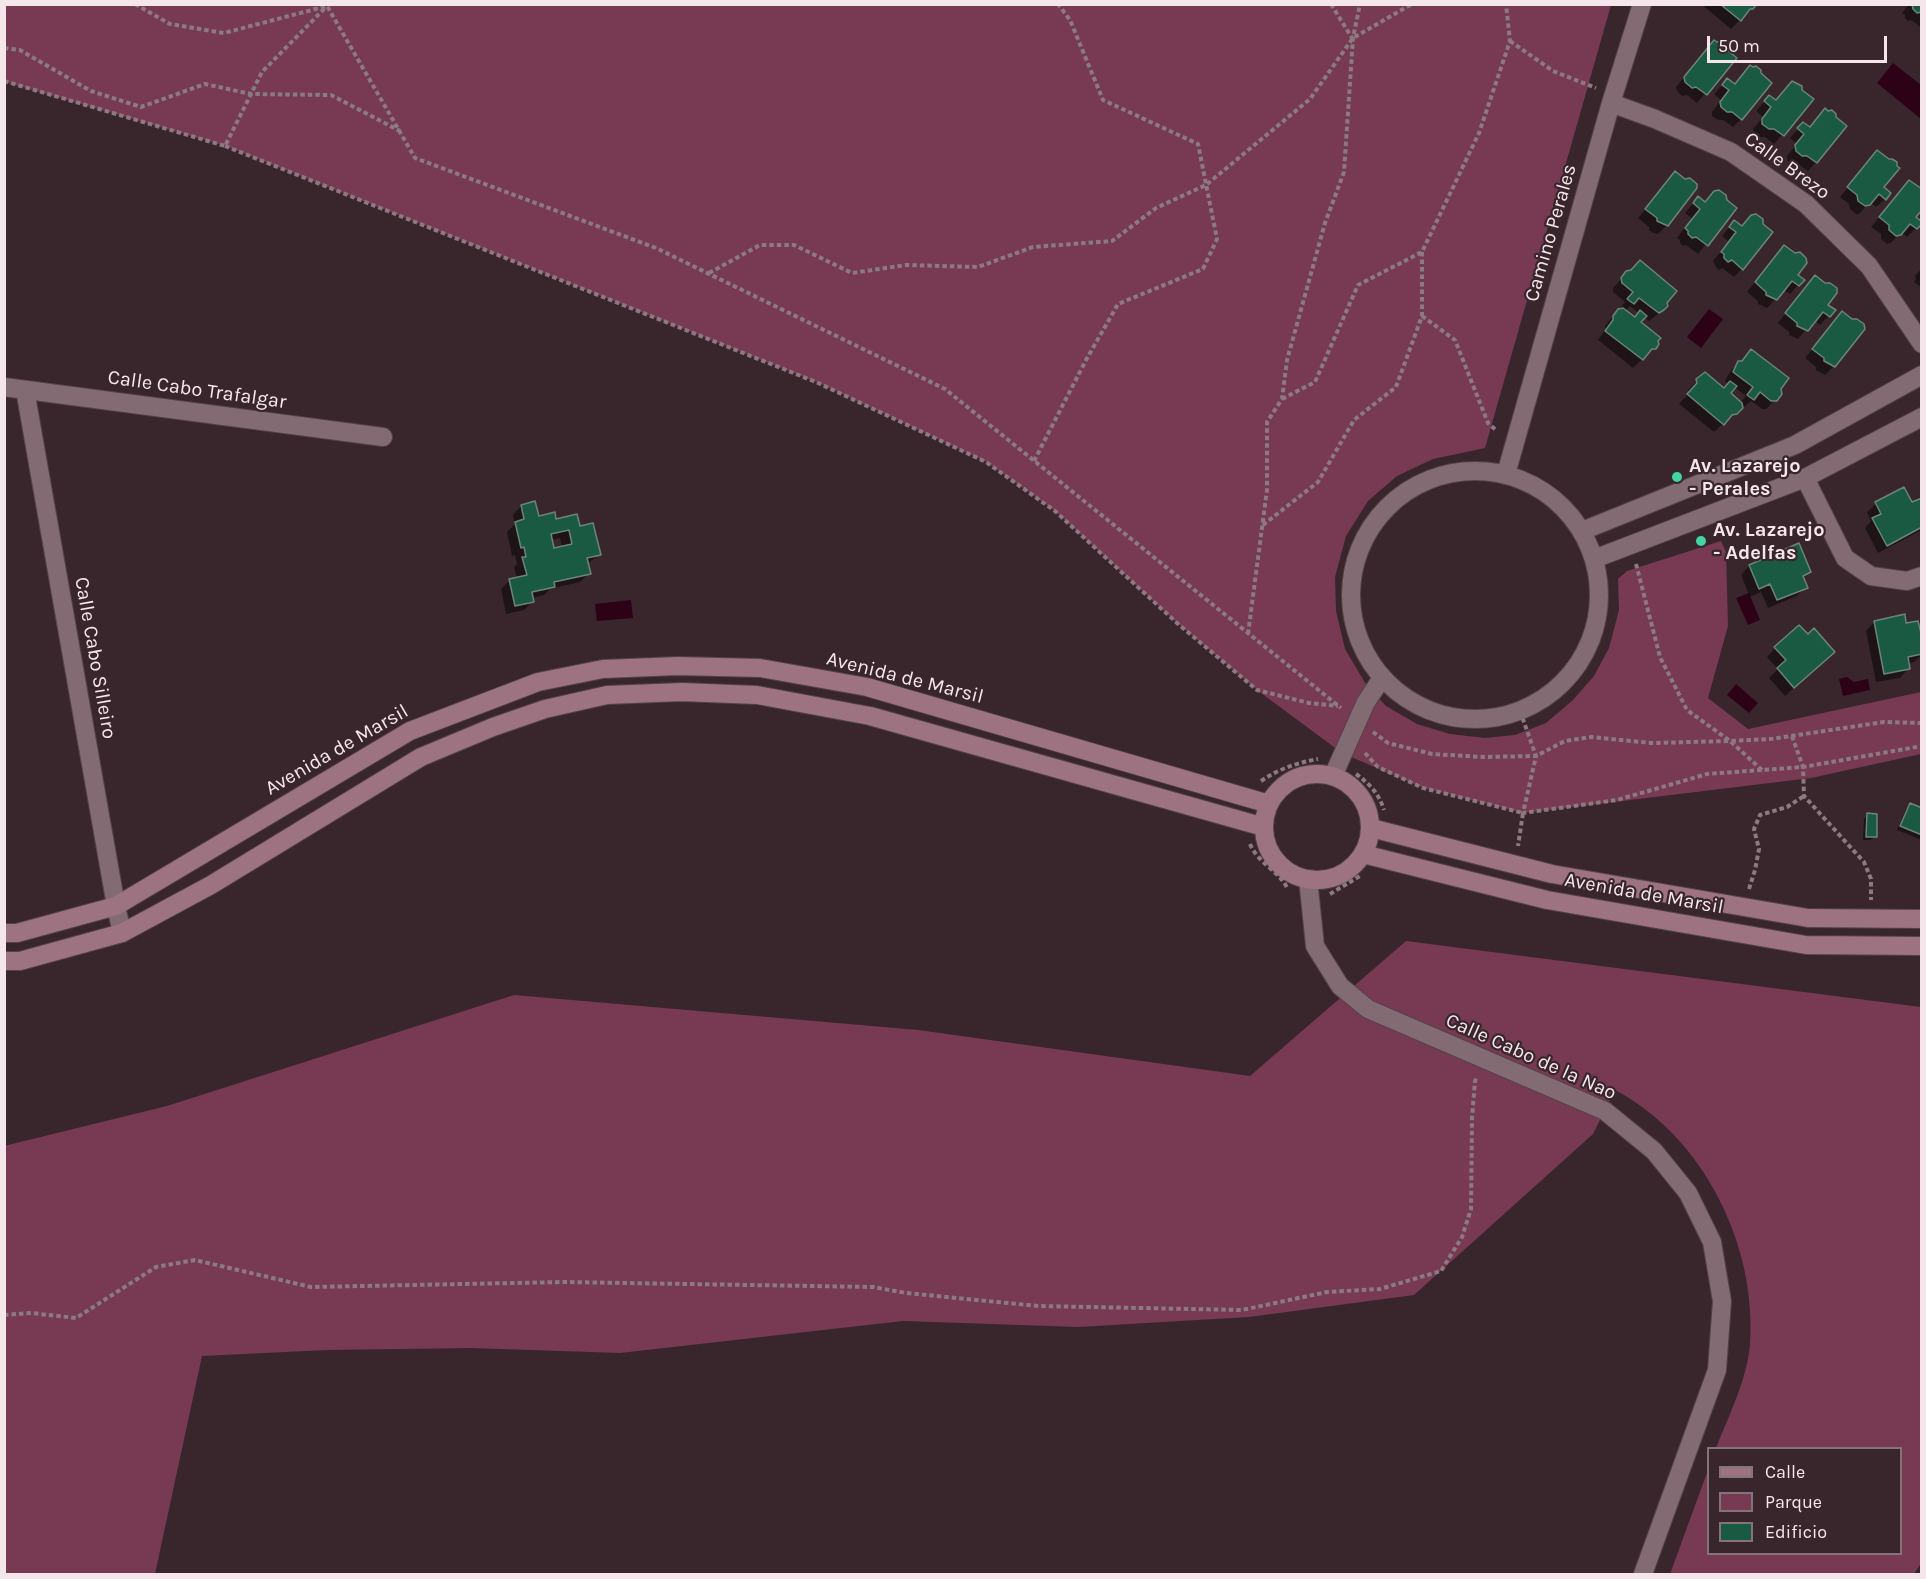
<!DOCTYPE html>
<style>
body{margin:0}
#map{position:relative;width:1926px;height:1579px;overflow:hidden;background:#39262d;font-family:Karla,sans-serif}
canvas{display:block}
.frame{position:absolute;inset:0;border:6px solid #f4e6ea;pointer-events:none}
.legend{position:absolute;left:1707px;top:1447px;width:195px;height:108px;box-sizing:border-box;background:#39262d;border:2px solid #847379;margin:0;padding:8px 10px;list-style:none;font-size:18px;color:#f4e6ea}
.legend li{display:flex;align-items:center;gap:12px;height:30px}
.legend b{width:30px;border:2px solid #847379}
.scale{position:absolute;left:1707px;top:36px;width:180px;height:27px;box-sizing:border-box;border:3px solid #f4e6ea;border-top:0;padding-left:8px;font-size:18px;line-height:21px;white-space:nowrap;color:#f4e6ea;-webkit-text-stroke:4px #39262d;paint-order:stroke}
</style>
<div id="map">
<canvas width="1926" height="1579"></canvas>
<div class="frame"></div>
<ul class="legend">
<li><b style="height:8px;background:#9d7382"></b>Calle</li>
<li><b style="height:16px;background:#783952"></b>Parque</li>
<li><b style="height:16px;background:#1a5a43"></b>Edificio</li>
</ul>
<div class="scale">50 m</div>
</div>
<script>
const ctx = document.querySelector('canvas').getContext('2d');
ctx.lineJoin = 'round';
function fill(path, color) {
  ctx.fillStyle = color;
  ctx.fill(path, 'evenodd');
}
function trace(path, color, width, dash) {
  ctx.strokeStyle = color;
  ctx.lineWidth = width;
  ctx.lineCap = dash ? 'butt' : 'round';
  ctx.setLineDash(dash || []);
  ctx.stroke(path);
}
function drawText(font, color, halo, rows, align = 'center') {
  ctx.font = font + ' Karla,sans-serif';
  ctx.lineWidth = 4.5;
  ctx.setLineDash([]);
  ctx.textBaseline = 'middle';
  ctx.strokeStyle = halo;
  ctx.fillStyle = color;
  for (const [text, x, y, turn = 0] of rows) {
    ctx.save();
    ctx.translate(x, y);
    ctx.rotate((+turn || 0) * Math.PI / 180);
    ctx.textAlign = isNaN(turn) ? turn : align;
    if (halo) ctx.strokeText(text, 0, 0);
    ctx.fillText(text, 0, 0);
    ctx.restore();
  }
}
fill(new Path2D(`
 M4 5H1611L1485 448 1433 459 1397 476 1368 501 1346 536 1335 577 1336 611 1345 649 1367 686 1386 706 1417 724 1450 734 1485 738 1515 735 1546 723 1573 700 1594 676 1609 648 1619 610 1618 579 1627 571 1721 541 1726 552 1728 626 1708 698 1748 729 1921 692V754L1811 778 1523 813 1423 788 1342 753 1257 690 1177 623 1055 511 986 462 816 382 225 146 5 82Z
 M1406 941 1921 1007V1563L1914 1574H1670L1708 1470V1554H1900V1448H1716C1729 1415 1747 1380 1750 1344 1757 1246 1704 1137 1615 1090L1593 1134 1414 1295 1249 1317 1078 1327 903 1321 620 1353 472 1348 327 1350 202 1356 155 1574H5L4 1146 167 1106 514 995 918 1030 1250 1076Z`), '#783952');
fill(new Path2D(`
 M1893 63 1921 85V119L1877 83Z
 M1709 309 1723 319 1701 348 1687 337Z
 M1749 593 1760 620 1748 625 1736 598Z
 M631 600 633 618 597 621 595 604Z
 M1847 677 1854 682 1868 679 1870 690 1843 696 1839 679Z
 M1736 684 1758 703 1749 713 1727 695Z`), '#2e0216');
fill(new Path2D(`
 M1701 4H1755L1731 29Z
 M1909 4H1922V28L1911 20 1908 21 1905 18V15L1902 13Z
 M1724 49 1735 58 1697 103 1687 95 1682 96 1677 91 1676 87 1706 51Z
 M1750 67 1741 119 1733 127 1723 120H1718L1712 116V112L1721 100 1714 94 1727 80 1734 85Z
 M1801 91 1812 99 1774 144 1765 137H1760L1754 133 1753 129 1763 117 1756 111 1769 97 1775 102Z
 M1803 124 1809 129 1816 162 1808 171 1798 164H1793L1787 160V156L1797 144 1790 138Z
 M1869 161 1882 187 1885 199 1876 207 1870 202 1859 214H1856L1850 209 1849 204 1840 197Z
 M1675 173 1667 225 1658 234 1653 233 1649 230V227L1638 218Z
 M1909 182 1914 217 1921 223 1907 237 1901 232 1891 243 1887 244 1881 239V234L1871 227Z
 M1698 198 1704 203 1725 201 1735 208 1698 254 1686 245 1683 246 1680 243V240L1677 238 1692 218 1685 213Z
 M1751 216 1742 269 1734 277 1722 268 1719 270 1716 267 1713 261 1729 242 1722 236 1726 231 1734 222 1741 227Z
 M1776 256 1796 275 1798 285 1790 294 1784 290 1767 308 1758 304V301L1747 292Z
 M1922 268V288L1914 282 1916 279 1915 276Z
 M1627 273 1665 302 1663 309 1659 313V311L1635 292 1633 294 1658 314 1649 321 1644 317 1639 323 1654 348 1633 368 1598 340 1605 330V326L1625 302 1613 292V288ZM1630 306 1639 313 1634 319 1625 311Z
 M1806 286 1833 311 1820 325 1814 320 1798 339 1789 335V332L1778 323Z
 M1834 322V366L1825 375 1816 370V367L1805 358Z
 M1751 351 1775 400 1766 409H1762L1751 401 1744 407 1742 406 1714 432 1679 404 1689 393 1688 390 1697 381 1724 389 1729 384 1725 381 1730 372ZM1734 387 1746 396 1740 403 1729 393Z
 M1904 489 1912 504 1922 499V530L1878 553 1865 528 1871 521 1867 512 1876 504Z
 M521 506 538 518 555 520 578 528 599 555 587 564 589 573 580 582 550 589 544 595 532 598 533 601 524 610 506 614 501 589 509 581 517 579 514 567 517 564 515 555 512 556 507 532 515 524 513 515ZM560 538 562 548 553 550 551 540Z
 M1798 545 1809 572 1802 579 1806 587 1797 596 1768 608 1761 592 1750 597 1741 575 1749 566Z
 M1874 622 1905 625 1922 644V655L1914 662 1907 663 1908 669 1900 678 1876 682 1866 631Z
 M1775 648 1825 660 1785 696 1769 678 1778 669 1767 657Z
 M1910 805 1922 810V840L1897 830 1906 809Z
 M1868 815 1875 836 1871 840H1863L1864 819Z`), '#0007');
const building = new Path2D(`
 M1720 4H1757L1753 9H1750L1741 21Z
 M1912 4H1922V12L1917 13 1913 9Z
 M1714 40 1717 42 1721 41 1725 45V48L1737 58 1707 95 1696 87 1692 88 1685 82 1684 77Z
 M1750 65 1753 67 1756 66 1761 70V73L1772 83 1742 120 1732 112H1727L1721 107 1720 102 1729 90 1722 85 1727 78 1735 84Z
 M1792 81 1802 86V90L1814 99 1784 136 1774 129H1769L1762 124V119L1771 107 1764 101 1769 95 1776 100Z
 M1825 108 1828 111 1832 110 1836 114V117L1847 126 1817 163 1807 156H1802L1796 151 1795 145 1804 134 1797 128 1803 122 1810 127Z
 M1877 150 1889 159H1892L1897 162V166L1900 168 1884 187 1891 193 1886 200 1879 194 1870 205 1865 206 1858 201 1857 195 1847 187Z
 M1675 171 1685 179 1690 178 1697 184V188L1668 226 1657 221V218L1645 209Z
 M1909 180 1922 189V210L1916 217 1922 222V224L1917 229 1910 224 1901 235 1896 236 1889 230V225L1879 217Z
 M1719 190 1726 195 1727 200 1737 208 1708 246 1696 237 1692 238 1688 234V231L1685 228 1700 209 1693 203 1698 196 1705 202 1714 191Z
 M1756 214 1763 219V224L1773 232 1743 270 1732 260 1728 262 1724 258V254L1721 252 1736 232 1729 227 1734 220 1742 226 1751 215Z
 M1784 245 1795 253 1800 252 1806 258 1807 263 1798 275 1805 280 1799 286 1792 281 1777 300 1766 295V292L1755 282Z
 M1640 260 1677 291 1667 303 1668 306 1664 310 1659 313 1639 298 1634 304 1627 299 1633 292 1622 283 1621 278 1626 271 1631 270Z
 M1815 275 1825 283H1830L1837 288V293L1828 305 1836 310 1830 317 1823 312 1808 331 1797 326V323L1785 313Z
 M1623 308 1635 317 1640 310 1647 316 1641 322 1661 338 1658 341 1659 344 1656 349H1652L1643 360 1605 331 1613 320V316L1618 309Z
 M1842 311 1852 319H1857L1864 324 1865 329 1835 367 1824 361V358L1812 349Z
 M1751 349 1789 378 1781 389 1782 394 1777 401H1771L1760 392 1754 400 1747 395 1753 387 1733 372 1738 361H1742Z
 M1705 372 1724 388 1730 381 1737 386 1731 393 1742 403 1743 408 1737 414 1732 415 1724 425 1687 394 1697 383 1696 379Z
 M1904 487 1912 502 1922 498V527L1887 546 1872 518 1881 514 1875 502Z
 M535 501 539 516 555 512 556 519 577 514 580 526 593 523 601 555 587 558 591 574 554 582 555 587 532 592 534 602 515 606 509 579 527 575 522 557H526L524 547 521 548 515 522 524 519 521 505ZM569 530 572 544 554 548 551 534Z
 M1799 543 1811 572 1803 576 1808 588 1777 600 1770 584 1759 589 1749 565Z
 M1905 614 1906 623 1918 621 1922 637V654L1908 657 1910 669 1884 674 1874 621Z
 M1799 625 1808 634 1814 628 1835 652 1794 688 1777 668 1786 660 1774 647Z
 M1910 803 1922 808V835L1900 826Z
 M1867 813 1877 814V837H1866Z`);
fill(building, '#1a5a43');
trace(building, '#6c8479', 1.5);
const street = new Path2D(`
 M1611 103 1655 119 1731 152 1806 204 1869 266 1922 344
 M4 387 383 437
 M25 390 116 906 122 933
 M1351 595a124 124 0 1 1 248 0a124 124 0 1 1-248 0Z
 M1506 474 1611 103 1642 4
 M1805 478 1845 558 1871 576 1907 581 1922 576
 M1582 531 1795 445 1922 375
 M1594 559 1805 478 1922 417
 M1333 776 1366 702 1382 678
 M1308 879 1315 946 1340 986 1368 1009 1605 1111 1654 1151 1688 1193 1712 1242 1722 1301 1717 1370 1643 1574`);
const secondary = new Path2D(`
 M1264 827a53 53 0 1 1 106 0a53 53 0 1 1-106 0Z
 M1371 828 1552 874 1808 918 1922 919
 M1363 854 1547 900 1806 945 1922 946
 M4 933H17L116 906 410 731 538 682 603 669 678 666 760 668 867 687 1269 804
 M4 961H20L122 933 211 885 421 757 493 727 545 709 607 695 682 692 757 695 870 716 1264 827`);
trace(street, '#534348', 20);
trace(secondary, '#534348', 20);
trace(new Path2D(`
 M135 4 170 24 224 33 327 6 415 158 656 248 945 389 1341 708
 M1331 4 1352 38
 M1510 41 1553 71 1596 88
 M4 48 20 50 91 91 141 107 205 84 251 94 331 95 400 131
 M4 81 225 146 262 72 326 7
 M225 146 816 382 986 462 1055 511 1177 623 1257 690 1309 703 1338 706
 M709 273 760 245H794L852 273 906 265 978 267 1033 247 1112 241 1156 208 1206 185 1310 99 1353 38 1412 4
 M1422 316 1455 340 1488 423 1497 431
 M1282 399 1315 382 1358 285 1422 252 1479 133 1510 41 1506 4
 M1034 461 1086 360 1118 304 1203 269 1217 239 1198 144 1103 100 1070 20 1058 4
 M1263 525 1318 482 1354 420 1396 387 1422 316V252
 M1636 564 1660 657 1687 710 1730 741 1771 739 1884 722 1922 723
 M1248 634 1267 490V422L1282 399 1287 360 1325 223 1344 172 1353 38 1360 4
 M1520 711 1536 756 1523 813 1617 800 1707 774 1803 767 1922 746
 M1373 732 1388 743 1432 754 1483 757 1536 756 1565 741 1591 737 1652 743 1730 741 1762 770
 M1792 736 1803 767 1804 796 1864 862 1871 879V900
 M1365 753 1378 767 1423 788 1523 813 1518 846
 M1356 774C1370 784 1379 794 1384 810
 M1261 781C1279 769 1296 763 1318 759
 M1250 844C1257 862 1281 873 1287 888
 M1749 889 1755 870 1759 849 1754 829 1760 815 1787 807 1804 796
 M1330 894 1360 876
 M4 1315 31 1313 76 1318 156 1267 195 1260 311 1287 564 1282 873 1287 906 1293 1038 1306 1242 1310 1327 1292 1380 1289 1441 1271 1462 1237 1471 1209 1472 1118 1475 1081 1477 1076`), '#8b7a80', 4, [4.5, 3]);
trace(street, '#826b72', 18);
trace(secondary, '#9d7382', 18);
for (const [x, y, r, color] of [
 [1677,477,6,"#42d4a1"],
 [1701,541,6,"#42d4a1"]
]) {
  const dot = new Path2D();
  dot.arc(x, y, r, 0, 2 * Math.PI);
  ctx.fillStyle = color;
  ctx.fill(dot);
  trace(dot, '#39262d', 2);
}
drawText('20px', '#f4e6ea', '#39262d', [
 ["Calle Brezo",1787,166,36],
 ["Camino Perales",1551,233,-74],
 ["Calle Cabo Trafalgar",197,390,8],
 ["Calle Cabo Silleiro",95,658,80],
 ["Avenida de Marsil",905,678,14],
 ["Avenida de Marsil",337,750,-30],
 ["Avenida de Marsil",1644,894,10],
 ["Calle Cabo de la Nao",1531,1057,24]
]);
drawText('bold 20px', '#f4e6ea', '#39262d', [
 ["Av. Lazarejo",1689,466],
 ["- Perales",1689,489],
 ["Av. Lazarejo",1713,530],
 ["- Adelfas",1713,553]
], 'left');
</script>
